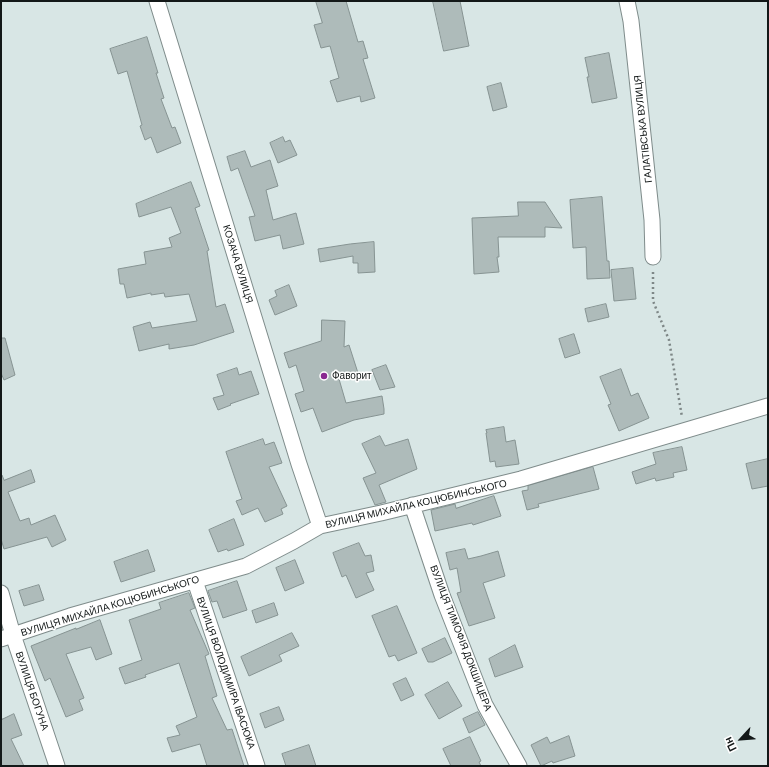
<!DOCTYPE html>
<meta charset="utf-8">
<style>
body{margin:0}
#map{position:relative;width:769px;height:767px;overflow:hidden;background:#d8e6e5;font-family:Barlow,sans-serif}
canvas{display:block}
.frame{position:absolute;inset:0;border:2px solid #131818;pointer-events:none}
.north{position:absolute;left:721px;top:719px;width:40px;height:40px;-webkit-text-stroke:3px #fff;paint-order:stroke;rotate:244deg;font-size:11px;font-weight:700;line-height:16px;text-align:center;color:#131818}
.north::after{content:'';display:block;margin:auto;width:14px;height:18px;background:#131818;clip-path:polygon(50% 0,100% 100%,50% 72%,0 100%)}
</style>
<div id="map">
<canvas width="769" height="767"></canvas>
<div class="frame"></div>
<div class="north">Пн</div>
</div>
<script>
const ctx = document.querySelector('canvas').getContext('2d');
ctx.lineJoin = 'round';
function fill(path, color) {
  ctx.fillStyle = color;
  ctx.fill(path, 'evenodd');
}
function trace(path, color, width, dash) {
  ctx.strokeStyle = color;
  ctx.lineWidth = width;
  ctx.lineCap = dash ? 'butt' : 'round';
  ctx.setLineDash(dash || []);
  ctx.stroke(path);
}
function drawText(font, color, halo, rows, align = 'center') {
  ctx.font = font + ' Barlow,sans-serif';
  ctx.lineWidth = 3;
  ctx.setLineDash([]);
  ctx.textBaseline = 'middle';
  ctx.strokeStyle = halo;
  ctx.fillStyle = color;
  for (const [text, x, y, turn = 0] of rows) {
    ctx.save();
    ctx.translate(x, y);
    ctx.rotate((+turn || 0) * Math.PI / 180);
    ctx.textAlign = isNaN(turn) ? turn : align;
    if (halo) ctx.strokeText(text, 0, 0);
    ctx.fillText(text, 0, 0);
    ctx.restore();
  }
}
const building = new Path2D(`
 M316 1H346L358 42 363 41 368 58 363 59 375 98 361 102 360 96 337 102 330 81 339 78 330 46 321 48 314 25 322 23Z
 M433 1H460L469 46 444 51Z
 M147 37 158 73H156L164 98 161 99 172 128 175 127 181 143 157 153 151 137 145 140 140 126 142 125 127 71 118 74 110 49Z
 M609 53 617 98 592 103 587 77H589L585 58Z
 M501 83 507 107 493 111 487 87Z
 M283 137 285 142 290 140 297 155 278 163 270 143Z
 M245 151 251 167 270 160 278 186 266 190 273 220 296 213 304 244 283 249 280 235 255 241 249 217 255 216 238 168 231 171 227 157Z
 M191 182 200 206 195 208 209 250 207 251 216 307 225 304 234 332 194 345 169 349V344L139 351 133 327 150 322 152 328 197 321 189 294 165 297 164 293 151 295V293L127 298 124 284H120L118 269 146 264 144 252 172 247 169 238 181 233 171 207 139 217 136 204Z
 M602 197 607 261H609L610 278 587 279 586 247 573 248 570 200Z
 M518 202H545L562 228 545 227V237H498L499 257H497L499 272 474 274 472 218 518 216Z
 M374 242 375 272 358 273V263H353V256L320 262 318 249 350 244Z
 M633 268 636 299 614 301 611 270Z
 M289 285 297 306 275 315 269 300 277 296 275 291Z
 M606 304 609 317 588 322 585 309Z
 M322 320 345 321 344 347 349 345 358 373 339 379 346 403 382 396 384 409V414L354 420 322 432 313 408 301 412 295 394 304 391 296 365 289 368 284 353 321 341Z
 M574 334 580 353 565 358 559 339Z
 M1 338H5L15 375 4 380 1 373Z
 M386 365 395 387 380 390 372 370Z
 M237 368 239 375 251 371 259 394 230 404 231 405 218 410 213 398 224 395 217 375Z
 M621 369 631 396 638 393 649 418 619 431 608 405 611 404 600 377Z
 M504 427 506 442 515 440 519 464 496 467 495 461 490 462 486 433H487L486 430Z
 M380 436 385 446 408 439 417 469 379 485 386 502 375 505 363 478 376 473 362 444Z
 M263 439 265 445 274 442 282 463 269 467 287 506 281 509 283 514 265 522 258 508 242 515 236 501 242 499 226 452Z
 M682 447 687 470 673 473 674 477 656 481 655 478 636 484 632 472 656 464 653 453Z
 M768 459V486L752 489 746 464Z
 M593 467 599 489 538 504 539 507 527 510 522 491 528 490V486Z
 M31 470 35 482 8 492 20 521 29 518 31 525 55 515 66 540 52 547 47 537 4 549 1 539V475H2L4 480Z
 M494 496 501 516 473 525 472 523 435 531 431 510 455 504 456 508Z
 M234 519 244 545 228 551 227 549 218 552 209 530Z
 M359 543 365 556 371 555 374 571 366 573 374 590 356 598 346 575 342 577 333 553Z
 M465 549 468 559 481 556 498 551 505 576 483 583 495 618 469 626 457 593 461 592 457 568 450 570 446 553Z
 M148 550 155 571 121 582 114 562Z
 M295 560 304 583 285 591 276 568Z
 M237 581 247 610 223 618 217 601 212 602 208 591Z
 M39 585 44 600 24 606 19 591Z
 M189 593 195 608 190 610 209 654 205 656 217 696 212 698 227 730 232 729 244 766H207L200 744 172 752 167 738 180 735 176 726 197 717 179 663 145 675 146 677 125 684 119 668 142 660 129 620 161 609 159 603Z
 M274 603 278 615 256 623 252 611Z
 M397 606 417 653 398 661 395 655 389 657 372 616Z
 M100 620 112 654 96 660 91 647 66 654 84 698 79 700 83 710 66 717 50 678 45 681 31 646 76 628V629Z
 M292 633 299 646 279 655 282 661 249 676 241 657Z
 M445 638 452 653 433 662H428L422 649Z
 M515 645 523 667 495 677 489 659Z
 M406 678 414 695 401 701 393 684Z
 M448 682 462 706 439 719 425 695Z
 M279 707 284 720 265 728 260 714Z
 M478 712 485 725 469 733 463 719Z
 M14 714 22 735 11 739 24 766H1V716L2 719Z
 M569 736 575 756 553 763 552 761 541 766 531 745 547 737 550 743Z
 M470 737 481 761 479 762 481 766H451L443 749Z
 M309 745 316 766H286L282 754Z`);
fill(building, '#aebbba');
trace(building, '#869392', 1);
const minor = new Path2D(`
 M157 1 299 464 320 526
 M627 1 631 21 652 220 653 257
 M412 505 442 595 485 705 519 766
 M195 581 257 766
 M1 593 13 635 57 766
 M1 639 70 616 246 566 294 541 320 526 381 513 521 479 768 406`);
trace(minor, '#7f8c8b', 17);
trace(new Path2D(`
 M653 272V301L669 340 682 417`), '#7e8787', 2.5, [2, 3]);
trace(minor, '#fff', 15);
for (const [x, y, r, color] of [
 [324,376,4,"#8a2891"]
]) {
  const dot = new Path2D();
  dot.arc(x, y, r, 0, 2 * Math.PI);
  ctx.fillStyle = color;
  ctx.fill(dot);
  trace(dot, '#fff', 1.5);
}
drawText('10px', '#131818', '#fff', [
 ["ГАЛАТІВСЬКА ВУЛИЦЯ",643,129,-96],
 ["КОЗАЧА ВУЛИЦЯ",238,264,73],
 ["ВУЛИЦЯ МИХАЙЛА КОЦЮБИНСЬКОГО",416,504,-13],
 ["ВУЛИЦЯ МИХАЙЛА КОЦЮБИНСЬКОГО",110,606,-17],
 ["ВУЛИЦЯ ТИМОФІЯ ДОКШИЦЕРА",461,638,69],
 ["ВУЛИЦЯ ВОЛОДИМИРА ІВАСЮКА",226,673,71],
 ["ВУЛИЦЯ БОГУНА",32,691,71]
]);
drawText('10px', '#131818', '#fff', [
 ["Фаворит",332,376]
], 'left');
</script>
